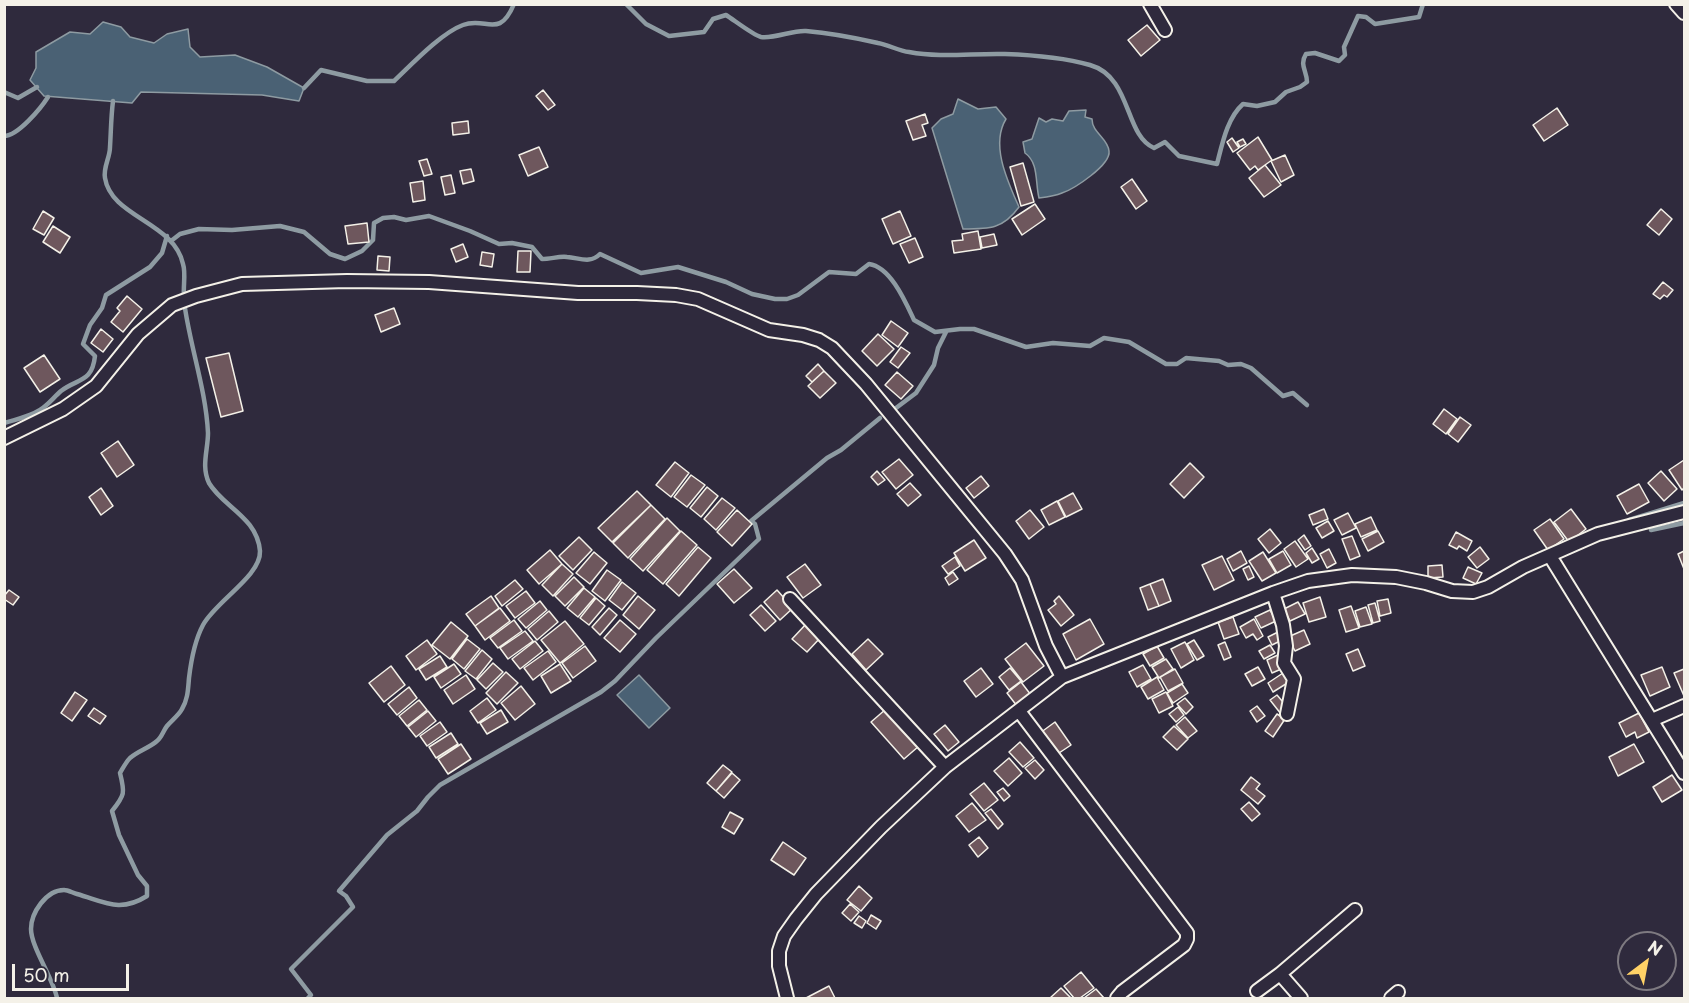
<!DOCTYPE html>
<style>
body{margin:0}
#map{position:relative;width:1689px;height:1003px;overflow:hidden;background:#2f2a3d;font-family:"Playpen Sans",sans-serif}
canvas{display:block}
.frame{position:absolute;inset:0;border:6px solid #f4f1e8;pointer-events:none}
.north{position:absolute;left:1617px;top:931px;width:60px;height:60px;box-sizing:border-box;background:#2f2a3d;border:2px solid #7e7a81;border-radius:50%;rotate:32deg;font-size:16px;font-weight:700;line-height:24px;text-align:center;color:#f4f1e8}
.north::after{content:'';display:block;margin:auto;width:21px;height:27px;background:#ffd166;clip-path:polygon(50% 0,100% 100%,50% 72%,0 100%)}
.scale{position:absolute;left:12px;top:964px;width:117px;height:27px;box-sizing:border-box;border:3px solid #f4f1e8;border-top:0;padding-left:8px;font-size:18px;line-height:21px;white-space:nowrap;color:#f4f1e8;-webkit-text-stroke:4px #2f2a3d;paint-order:stroke}
</style>
<div id="map">
<canvas width="1689" height="1003"></canvas>
<div class="frame"></div>
<div class="north">N</div>
<div class="scale">50 m</div>
</div>
<script>
const ctx = document.querySelector('canvas').getContext('2d');
ctx.lineJoin = 'round';
function fill(path, color) {
  ctx.fillStyle = color;
  ctx.fill(path, 'evenodd');
}
function trace(path, color, width, dash) {
  ctx.strokeStyle = color;
  ctx.lineWidth = width;
  ctx.lineCap = dash ? 'butt' : 'round';
  ctx.setLineDash(dash || []);
  ctx.stroke(path);
}
const water = new Path2D(`
 M103 22 121 27 130 37 154 43 167 34 188 29 190 47 200 57 235 55 267 67 304 88 299 101 262 95 141 92 132 103 44 96 30 80 36 68V52L70 32 90 34Z
 M958 99 978 109 996 107 1006 119C990 145 1008 182 1019 207 1003 229 990 229 963 229L932 128 941 119 953 114Z
 M1086 110 1085 117 1092 119C1092 133 1108 138 1109 151 1111 165 1074 189 1062 193 1055 196 1047 197 1039 198 1035 182 1039 163 1025 153L1023 142 1032 139 1039 118 1046 122 1052 119 1063 121 1069 111Z
 M639 675 670 708 649 728 617 695Z`);
fill(water, '#4a6174');
trace(water, '#8e9ba2', 1.5);
trace(new Path2D(`
 M626 4 646 24 669 36 704 32 713 19 726 15C734 20 753 35 761 37 774 39 793 30 806 31 830 33 856 38 878 43 889 45 899 51 909 52 941 58 973 53 1005 54 1034 55 1062 57 1090 65 1132 77 1124 135 1154 148L1165 142 1179 156 1217 164C1222 145 1227 118 1243 104L1257 106 1275 102 1286 92 1300 87 1307 82C1307 71 1299 65 1306 54L1315 53 1339 61 1345 55 1344 47 1358 16 1366 17 1375 24 1419 17 1423 4
 M304 88 321 70 367 81H394C411 65 441 33 463 25 486 16 499 40 514 4
 M4 92 18 98 37 87
 M113 101C111 117 111 131 110 147 110 158 103 167 105 178 111 217 174 222 183 264 186 273 183 286 184 296
 M4 136C18 136 41 108 48 97
 M171 241 180 234 199 229 232 230 280 226 304 232 330 254 345 259 362 251 373 240 374 223 383 218 394 217 406 220 429 216 470 231 499 244 512 243 532 247 542 259C551 259 559 256 567 257 580 258 590 264 600 254L641 273 678 267 726 282 752 294 775 299H787L798 295 829 272 856 274 869 264C891 267 906 303 914 320L935 332 960 329H974L1026 347 1053 343 1090 346 1104 338 1129 342 1166 364H1177L1186 358 1219 361 1228 365 1241 364 1251 368 1283 396 1293 393 1307 405
 M892 411 916 393 934 365 938 348 946 332
 M4 423C17 419 29 417 40 410 48 405 54 397 61 391 78 378 92 383 95 356L83 344 90 325 102 308 106 295 150 267 162 253 167 236
 M1629 520 1684 503
 M1651 530 1684 523
 M57 998C53 978 31 947 31 929 31 913 46 890 64 890 68 890 73 893 77 894 105 902 120 913 147 896V886L138 875 119 835 112 811C125 795 125 793 120 773 123 768 126 762 130 758 138 751 149 748 157 741 162 737 163 731 167 726 172 720 179 715 182 709 188 699 188 689 189 678 191 661 195 640 203 625 216 601 261 576 260 551 257 517 223 507 209 483 201 466 208 450 208 433 206 391 191 349 185 308
 M308 998 311 995 291 969 353 907 346 896 339 891 387 835 417 811 428 797 440 785 601 692 615 681 656 638 759 539 755 524 751 521 827 458 841 450 880 418`), '#8e9ba2', 4.5);
const building = new Path2D(`
 M1147 25 1160 40 1141 56 1128 40Z
 M543 90 555 105 548 110 536 96Z
 M1557 108 1568 125 1544 141 1533 125Z
 M925 114 928 123 922 125 926 136 913 140 906 121Z
 M468 121 469 133 453 135 452 123Z
 M1258 137 1272 160 1258 170 1255 166 1250 170 1237 153Z
 M1232 138 1239 148 1233 152 1227 142Z
 M1243 139 1246 144 1240 147 1237 142Z
 M539 147 548 167 528 176 519 155Z
 M1285 155 1294 175 1281 182 1271 161Z
 M427 159 432 174 424 176 419 161Z
 M1023 163 1034 202 1021 206 1010 167Z
 M1265 165 1281 185 1264 197 1249 178Z
 M471 169 474 181 463 184 460 171Z
 M451 175 455 193 445 195 441 177Z
 M1132 179 1147 201 1136 209 1121 187Z
 M423 181 425 200 413 202 410 183Z
 M1035 204 1045 219 1022 235 1012 219Z
 M1661 209 1672 219 1659 235 1647 225Z
 M43 211 54 218 44 235 33 229Z
 M900 211 911 236 893 244 882 219Z
 M367 223 369 242 348 244 345 226Z
 M53 226 70 237 60 253 43 242Z
 M978 231 981 249 954 253 952 241 963 240 962 234Z
 M994 234 997 245 982 248 980 237Z
 M915 238 923 257 909 263 900 244Z
 M463 244 468 257 456 262 451 249Z
 M518 251H531L530 272H517Z
 M482 252 494 254 492 267 480 265Z
 M378 256 390 257 389 271 377 270Z
 M1663 282 1673 290 1667 297 1664 295 1660 299 1653 294Z
 M127 296 142 309 123 332 111 322 120 311 117 308Z
 M394 308 400 324 381 332 375 315Z
 M891 321 908 333 898 347 882 335Z
 M101 329 113 339 103 352 91 343Z
 M878 334 894 349 877 366 862 351Z
 M901 347 910 353 898 368 890 362Z
 M229 353 243 411 221 417 206 358Z
 M44 355 60 379 40 392 24 368Z
 M818 364 824 371 812 382 806 376Z
 M824 371 836 383 820 398 808 386Z
 M897 372 913 386 901 399 885 385Z
 M1444 409 1457 419 1446 434 1433 424Z
 M1460 417 1471 425 1458 442 1448 434Z
 M118 441 134 465 117 477 101 453Z
 M899 459 913 475 896 489 882 472Z
 M1684 460V488L1682 490 1669 470Z
 M675 462 689 473 671 497 656 485Z
 M1190 463 1204 477 1184 498 1170 484Z
 M877 471 885 480 878 485 871 477Z
 M1661 471 1677 489 1664 501 1648 483Z
 M691 475 705 485 687 507 674 497Z
 M981 476 989 486 974 498 966 488Z
 M910 483 921 495 908 506 897 494Z
 M1639 484 1649 502 1627 514 1617 496Z
 M707 487 718 496 701 517 690 508Z
 M101 488 113 506 101 515 89 497Z
 M637 491 651 505 612 542 598 528Z
 M1073 493 1082 509 1066 517 1058 501Z
 M722 498 735 508 716 530 704 519Z
 M1057 501 1065 517 1049 525 1041 510Z
 M651 505 665 519 628 558 613 543Z
 M1324 509 1328 519 1313 525 1309 515Z
 M1571 509 1586 529 1569 542 1554 522Z
 M737 510 752 524 732 546 717 532Z
 M1030 510 1044 527 1029 539 1016 521Z
 M1348 513 1356 528 1342 535 1334 520Z
 M1371 517 1377 530 1361 537 1355 524Z
 M667 518 680 531 643 571 630 559Z
 M1550 519 1564 539 1548 550 1534 530Z
 M1328 521 1334 531 1322 538 1316 528Z
 M1270 529 1281 543 1269 553 1258 539Z
 M681 531 697 545 663 584 647 570Z
 M1378 531 1384 542 1368 551 1362 539Z
 M1456 532 1472 541 1467 551 1459 546 1457 549 1449 545Z
 M1304 535 1311 546 1305 550 1298 540Z
 M1352 536 1360 556 1350 560 1342 539Z
 M579 537 592 550 573 570 559 556Z
 M974 540 986 558 965 571 954 553Z
 M1295 541 1308 559 1296 567 1284 549Z
 M698 547 711 558 679 596 666 584Z
 M1480 547 1489 559 1477 568 1468 557Z
 M1312 548 1319 559 1312 563 1306 553Z
 M1329 549 1336 563 1327 568 1320 554Z
 M550 550 562 564 539 584 527 570Z
 M1241 551 1247 563 1233 571 1227 559Z
 M1283 551 1291 565 1277 573 1269 559Z
 M1684 551V569L1678 554Z
 M594 552 607 563 590 584 576 573Z
 M1263 552 1276 573 1262 581 1249 561Z
 M1222 556 1234 580 1214 590 1202 565Z
 M955 557 960 566 948 574 942 566Z
 M562 564 573 574 553 596 542 585Z
 M805 564 821 585 803 598 787 577Z
 M1442 565 1443 577 1428 578V566Z
 M1249 566 1254 577 1248 580 1243 569Z
 M1468 567 1482 573 1476 584 1463 578Z
 M734 569 752 588 734 603 717 584Z
 M607 570 621 580 605 601 592 591Z
 M953 572 958 579 949 585 945 578Z
 M574 577 584 587 565 606 555 596Z
 M1163 579 1171 601 1159 606 1150 584Z
 M515 580 523 589 502 606 495 596Z
 M622 582 636 593 622 610 609 600Z
 M1150 584 1159 606 1148 610 1140 588Z
 M584 588 595 597 578 617 567 608Z
 M9 590 19 597 13 605 4 599V596Z
 M777 590 793 608 780 620 764 602Z
 M526 591 535 603 515 618 506 606Z
 M491 596 499 608 475 626 466 614Z
 M638 596 655 610 639 629 623 615Z
 M1059 596 1074 615 1061 626 1048 610 1056 604 1054 601Z
 M1320 597 1326 617 1309 622 1303 603Z
 M596 598 605 606 589 625 580 618Z
 M1388 599 1391 613 1380 616 1377 601Z
 M540 601 547 610 526 628 518 619Z
 M1298 602 1305 614 1290 621 1284 609Z
 M1375 603 1380 621 1373 623 1368 605Z
 M761 605 776 621 765 631 750 615Z
 M1351 606 1359 628 1346 632 1339 610Z
 M1366 607 1372 624 1360 627 1355 611Z
 M500 608 510 621 485 640 475 626Z
 M609 608 617 615 600 635 592 627Z
 M1270 610 1276 621 1261 628 1255 617Z
 M549 611 558 622 537 640 528 629Z
 M1233 617 1239 634 1224 639 1218 622Z
 M1090 619 1104 644 1076 660 1063 634Z
 M1254 619 1263 636 1257 640 1253 634 1246 638 1240 627Z
 M514 620 522 631 498 648 490 638Z
 M620 620 636 634 620 652 604 638Z
 M565 621 584 644 560 663 541 640Z
 M451 622 468 636 450 659 432 645Z
 M807 623 821 637 807 652 792 639Z
 M1304 630 1310 644 1295 651 1288 637Z
 M525 631 533 641 508 659 500 648Z
 M1278 632 1282 640 1272 645 1268 637Z
 M467 639 480 649 464 669 452 659Z
 M868 639 883 654 866 670 852 654Z
 M427 640 437 654 416 670 406 656Z
 M1194 640 1204 656 1197 660 1187 644Z
 M535 641 543 651 520 669 512 659Z
 M1185 642 1194 660 1181 668 1171 649Z
 M1225 642 1231 657 1224 660 1218 645Z
 M1026 643 1044 666 1023 682 1005 659Z
 M1270 645 1275 653 1264 659 1259 651Z
 M585 646 596 661 573 678 562 663Z
 M1157 646 1164 658 1150 666 1143 654Z
 M1358 649 1365 666 1353 671 1346 654Z
 M482 650 492 659 476 679 465 671Z
 M548 651 556 662 533 680 524 668Z
 M1280 654 1286 667 1272 673 1267 660Z
 M440 656 447 667 426 680 419 669Z
 M1166 659 1173 669 1159 678 1152 667Z
 M493 663 503 672 486 689 477 680Z
 M454 664 461 674 441 688 434 677Z
 M560 664 571 681 551 693 541 676Z
 M1143 665 1151 679 1137 687 1129 672Z
 M391 666 405 685 384 702 369 683Z
 M1258 667 1265 679 1252 686 1245 674Z
 M1662 667 1670 687 1650 696 1641 675Z
 M981 668 993 684 976 697 964 681Z
 M1010 668 1021 681 1009 690 999 677Z
 M1175 669 1183 683 1168 691 1160 677Z
 M1684 669V696L1674 673Z
 M506 672 518 683 497 704 486 693Z
 M1283 673 1289 682 1273 692 1268 683Z
 M466 675 475 689 453 704 444 690Z
 M1157 677 1164 690 1148 699 1141 687Z
 M1021 682 1031 695 1017 706 1007 693Z
 M1182 684 1188 693 1173 703 1167 693Z
 M521 686 535 704 515 720 501 703Z
 M409 687 417 698 397 715 388 704Z
 M75 692 87 700 72 721 61 713Z
 M1166 692 1173 706 1159 713 1152 699Z
 M1277 695 1288 708 1281 714 1270 700Z
 M487 698 496 710 478 723 470 711Z
 M1185 698 1193 707 1186 714 1177 704Z
 M419 700 427 710 407 726 399 716Z
 M1257 706 1265 716 1257 722 1250 711Z
 M1178 707 1184 715 1176 722 1169 714Z
 M94 708 106 716 100 724 88 716Z
 M886 709 919 746 904 759 871 722Z
 M501 710 508 722 487 734 480 723Z
 M428 711 436 721 416 737 408 727Z
 M1639 713 1649 732 1637 738 1635 732 1626 737 1619 723Z
 M1277 714 1285 719 1273 737 1265 731Z
 M1185 717 1197 731 1188 738 1176 725Z
 M440 722 447 732 427 746 420 736Z
 M1055 722 1071 745 1056 755 1040 733Z
 M945 725 959 742 948 751 934 734Z
 M1174 726 1188 739 1177 750 1163 737Z
 M451 733 458 744 436 758 429 747Z
 M1020 742 1034 758 1023 767 1009 752Z
 M461 744 471 759 448 774 438 759Z
 M1634 744 1644 762 1618 776 1609 757Z
 M1009 758 1022 773 1008 786 994 771Z
 M1035 760 1044 770 1035 779 1025 768Z
 M723 765 732 772 716 791 707 783Z
 M732 773 740 780 724 798 716 791Z
 M1672 775 1682 790 1662 802 1653 787Z
 M1251 777 1260 784 1256 789 1265 796 1258 804 1241 790Z
 M984 783 998 800 984 811 970 794Z
 M1003 788 1010 796 1004 801 997 792Z
 M1249 802 1260 814 1252 821 1241 809Z
 M972 803 986 820 969 832 956 816Z
 M991 809 1003 824 998 829 985 813Z
 M730 812 743 819 734 834 722 827Z
 M979 837 988 848 978 857 969 845Z
 M783 842 806 858 794 875 771 860Z
 M859 886 872 898 861 911 847 900Z
 M850 904 859 912 851 921 842 913Z
 M871 915 881 921 876 929 867 923Z
 M859 916 866 921 862 928 854 923Z
 M1081 972 1094 988 1080 998H1074L1064 986Z
 M829 986 835 998H806Z
 M1061 988 1071 998H1050Z
 M1096 989 1104 998H1084Z`);
fill(building, '#6e575d');
trace(building, '#f4f1e8', 1.5);
const street = new Path2D(`
 M1150 4 1165 30
 M1676 4 1684 13
 M4 438 63 409 96 386 138 334 172 305 196 296 242 284 347 281 429 282 578 293H637L676 295 698 299 769 330 803 335 819 340 832 348 866 384 1005 554 1022 580 1046 646 1062 677
 M1550 556 1684 773
 M1273 593 1283 625 1286 646 1284 663 1294 679 1287 714
 M790 599 945 767
 M1019 711 1187 933V939L1184 945 1122 992 1117 998
 M1652 720 1684 706
 M1280 974 1301 998
 M1257 991 1280 974 1355 910
 M787 998 779 966V951L784 936 796 919 816 894 881 827 945 767 1062 677 1273 593 1308 581 1352 575 1396 577 1426 583 1452 591 1473 592 1488 587 1523 567 1598 534 1684 512
 M1391 998 1398 992`);
trace(street, '#f4f1e8', 16);
trace(street, '#2f2a3d', 12);
</script>
